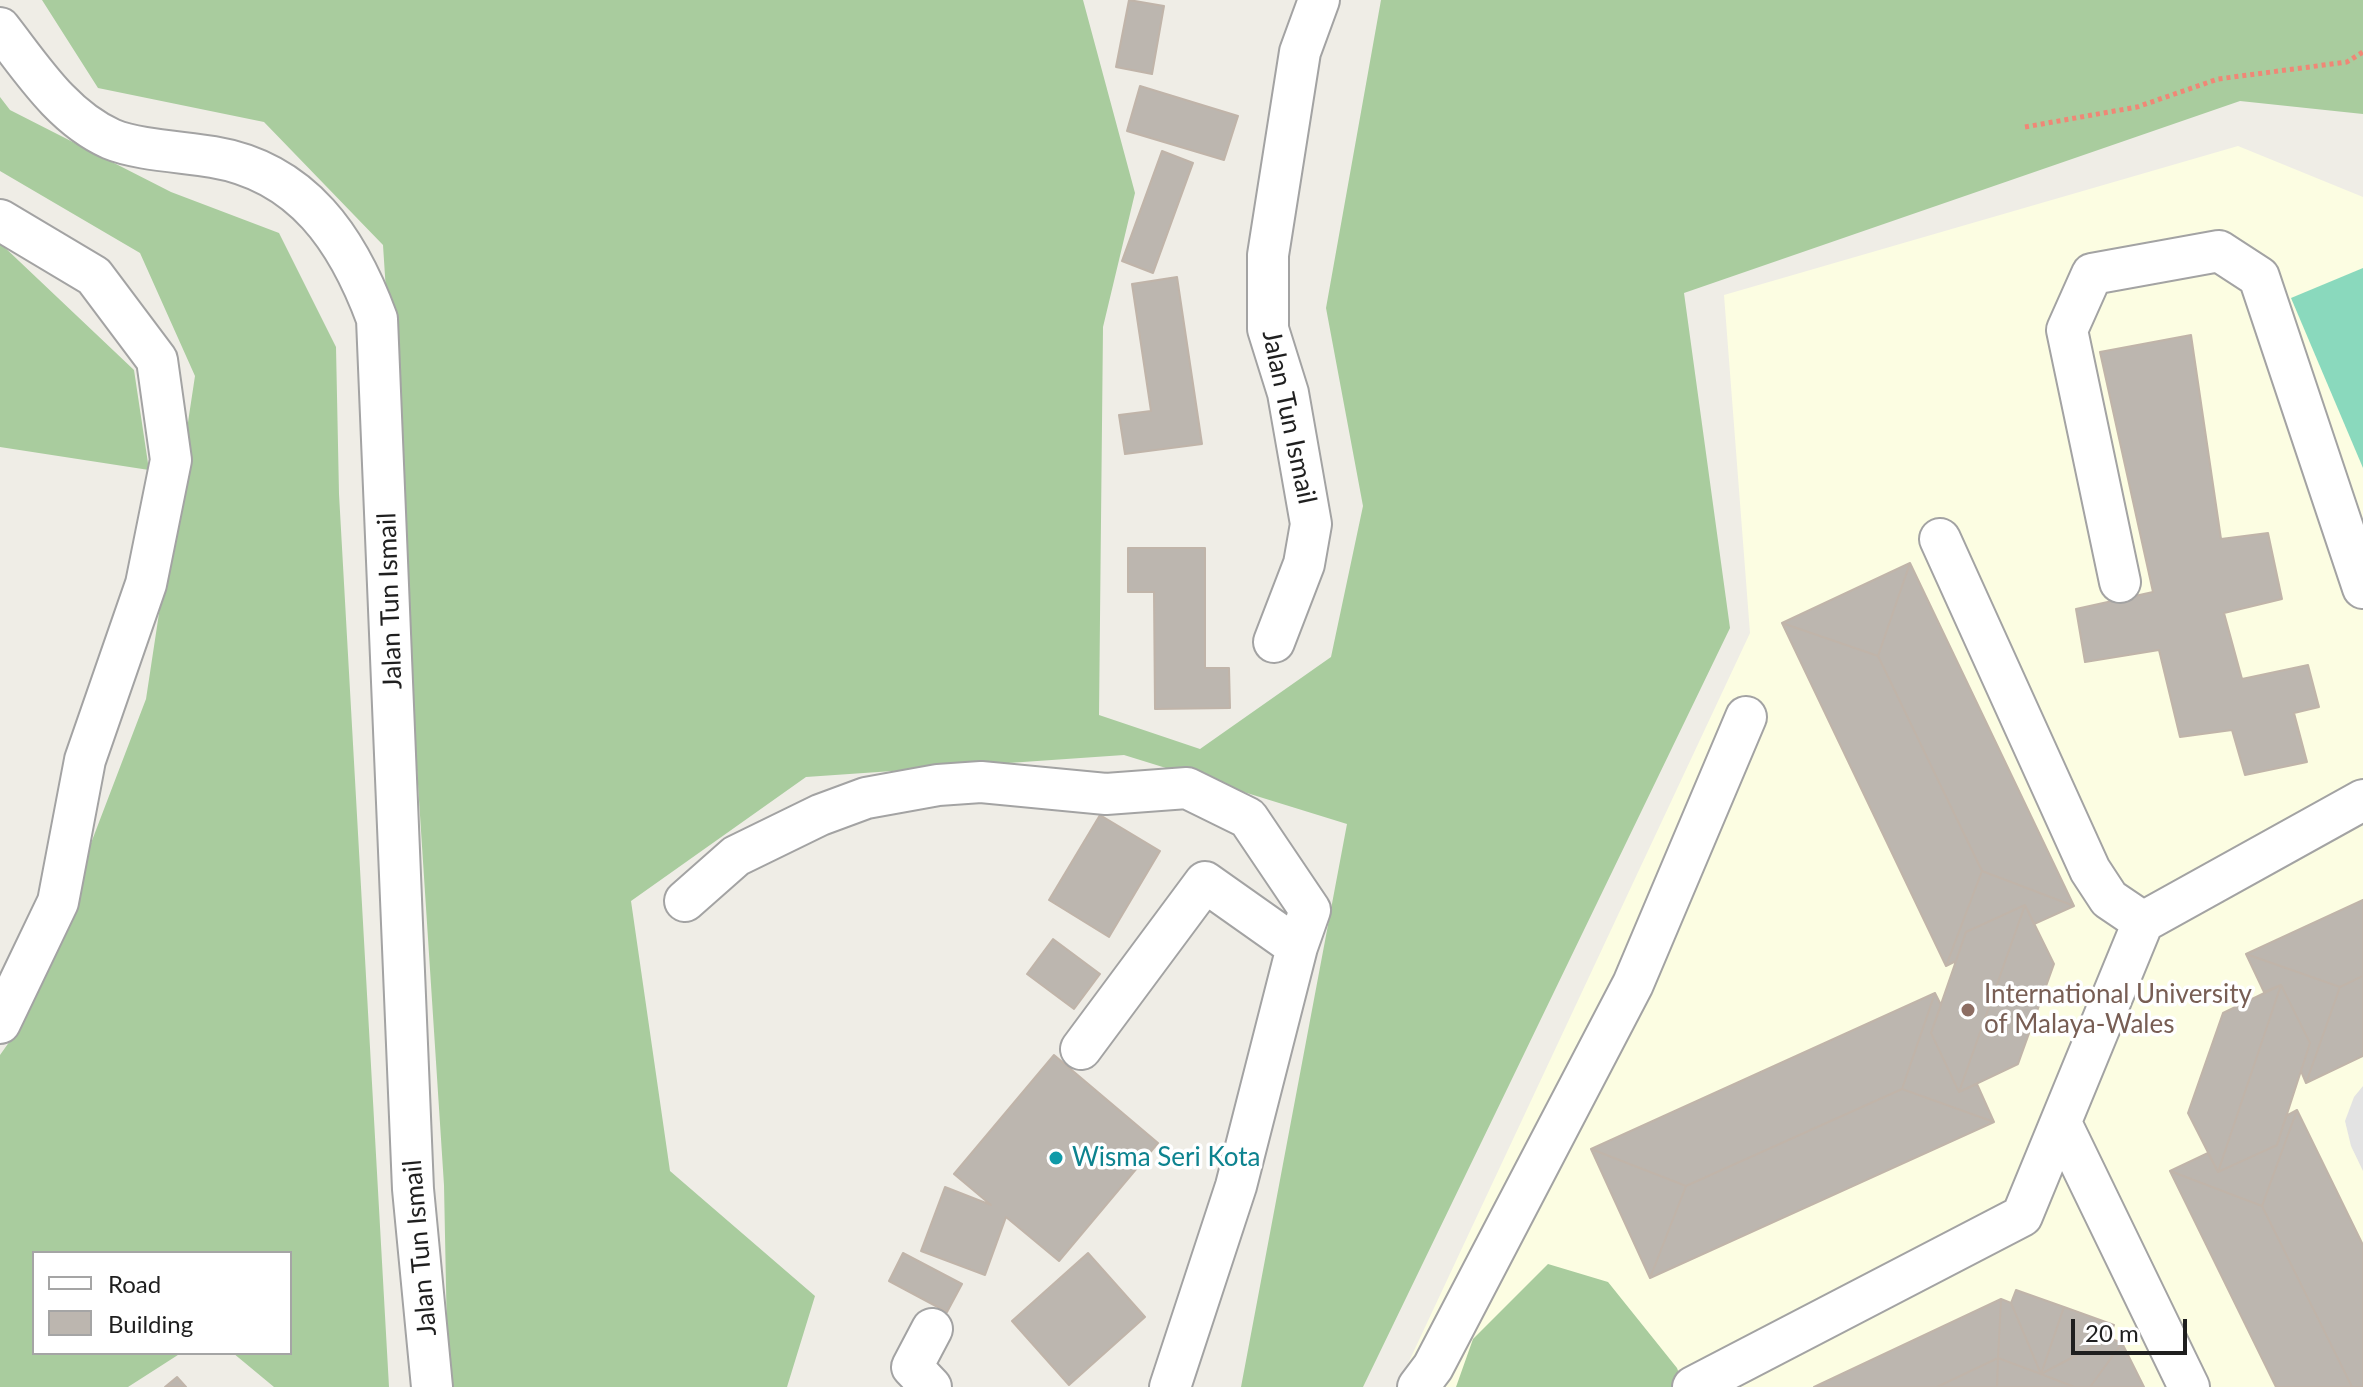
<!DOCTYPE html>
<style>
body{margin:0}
#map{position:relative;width:2363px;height:1387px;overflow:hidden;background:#efede6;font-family:Lato,sans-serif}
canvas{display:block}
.legend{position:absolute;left:32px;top:1251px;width:260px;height:104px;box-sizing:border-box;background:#fff;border:2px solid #a5a5a5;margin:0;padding:10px 14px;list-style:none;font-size:24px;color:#1f1f1f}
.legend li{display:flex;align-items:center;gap:16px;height:40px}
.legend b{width:40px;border:2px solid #a5a5a5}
.scale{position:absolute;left:2071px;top:1319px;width:116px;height:36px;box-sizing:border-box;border:4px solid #1f1f1f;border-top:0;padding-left:10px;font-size:24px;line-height:28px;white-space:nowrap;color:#1f1f1f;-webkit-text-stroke:6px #fff;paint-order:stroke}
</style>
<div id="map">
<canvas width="2363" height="1387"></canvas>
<ul class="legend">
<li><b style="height:10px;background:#fff"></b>Road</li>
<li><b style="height:22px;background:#bcb6af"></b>Building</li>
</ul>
<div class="scale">20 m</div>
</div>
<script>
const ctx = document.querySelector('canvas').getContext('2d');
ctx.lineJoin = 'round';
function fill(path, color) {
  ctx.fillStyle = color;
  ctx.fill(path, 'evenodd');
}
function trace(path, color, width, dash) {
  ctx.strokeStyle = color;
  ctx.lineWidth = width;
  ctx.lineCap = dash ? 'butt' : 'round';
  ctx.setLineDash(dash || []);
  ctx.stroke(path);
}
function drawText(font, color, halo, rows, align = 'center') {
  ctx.font = font + ' Lato,sans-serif';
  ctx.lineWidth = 7;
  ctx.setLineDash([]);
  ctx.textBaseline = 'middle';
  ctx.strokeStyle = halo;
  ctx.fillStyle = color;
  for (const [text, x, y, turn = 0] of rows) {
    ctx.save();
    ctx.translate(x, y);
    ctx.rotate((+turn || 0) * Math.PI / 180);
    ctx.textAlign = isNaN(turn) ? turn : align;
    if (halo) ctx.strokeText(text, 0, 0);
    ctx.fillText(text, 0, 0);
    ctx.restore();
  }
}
fill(new Path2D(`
 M2238 146 2363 197V1387H1397L1750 633 1724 295Z`), '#fcfde2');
fill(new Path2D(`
 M42 0H1083L1135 193 1103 327 1099 715 1200 749 1331 657 1363 506 1326 308 1381 0H2363V114L2240 101 1684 293 1730 628 1363 1387H1241L1347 824 1124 755 806 777 631 901 670 1171 815 1296 787 1387H448L444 1185 383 245 264 122 98 88Z
 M0 97 10 110 171 192 279 233 336 347 339 494 389 1387H274L233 1353H290V1253H34V1353H181L128 1387H0V1055L22 1024 146 699 195 376 140 253 0 171Z
 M0 243 134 370 149 470 0 447Z
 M1548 1264 1608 1282 1677 1368 1684 1387H1456L1473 1339Z`), '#a9cc9e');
fill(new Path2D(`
 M2363 268V468L2291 298Z`), '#8ad9bd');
fill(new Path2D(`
 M2363 1086V1171L2351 1146 2345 1121 2354 1097Z`), '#e3e3e3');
const building = new Path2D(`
 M1129 0 1164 6 1152 74 1116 67Z
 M1140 86 1238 116 1224 160 1127 131Z
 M1162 151 1193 163 1153 273 1122 261Z
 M1177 277 1202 444 1125 454 1119 415 1151 411 1132 284Z
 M2191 335 2221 539 2268 533 2282 599 2224 613 2242 679 2308 665 2319 707 2294 713 2307 762 2245 775 2232 730 2180 737 2159 650 2085 662 2076 609 2153 592 2100 352Z
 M1128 548H1205V668H1229L1230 708 1155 709 1154 592H1128Z
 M1910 563 2074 906 1982 871 1878 656Z
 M1910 563 1878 656 1782 623Z
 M1782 623 1878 656 1982 871 1946 966Z
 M1100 815 1160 851 1109 937 1049 900Z
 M1982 871 2074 906 2034 924 2025 905 1966 932 1956 961 1946 966Z
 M2363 900V976L2340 987 2246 954Z
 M2025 905 1959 1092 1931 1033 1966 932Z
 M2025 905 2054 964 2018 1064 1959 1092Z
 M1053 939 1100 974 1074 1009 1027 974Z
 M2246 954 2340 987 2306 1083 2301 1071 2310 1043 2281 985 2264 992Z
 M2363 976V1056L2306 1083 2340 987Z
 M2281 985 2218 1172 2188 1113 2223 1013Z
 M2281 985 2310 1043 2277 1145 2218 1172Z
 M1935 993 1941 1005 1931 1033 1959 1092 1977 1084 1994 1122 1902 1089Z
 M1935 993 1902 1089 1686 1186 1591 1149Z
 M1054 1055 1158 1143 1059 1261 1006 1217 985 1275 921 1251 945 1187 991 1205 954 1174Z
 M1902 1089 1994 1122 1650 1278 1686 1186Z
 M2297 1110 2262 1206 2170 1171 2208 1153 2218 1172 2277 1145 2286 1116Z
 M2297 1110 2363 1245V1387H2352L2262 1206Z
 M1591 1149 1686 1186 1650 1278Z
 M2170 1171 2262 1206 2352 1387H2276Z
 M903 1253 962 1284 947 1312 889 1281Z
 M1088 1253 1145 1317 1069 1385 1012 1321Z
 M2016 1290 2064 1307 2041 1374 2011 1303Z
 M2001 1299 1998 1358 1937 1387H1814Z
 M2001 1299 2011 1303 2041 1374 1998 1358Z
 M2064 1307 2114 1325 2109 1338 2041 1374Z
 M2109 1338 2122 1343 2090 1387H2074L2041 1374Z
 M2122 1343 2144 1387H2090Z
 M1998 1358 1997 1387H1937Z
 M1998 1358 2041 1374 2074 1387H1997Z
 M177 1377 186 1387H165Z`);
fill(building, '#bcb6af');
trace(building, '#c0b4a9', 2);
const minor = new Path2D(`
 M0 28C32 69 62 117 111 139 137 150 184 152 213 157 303 172 348 240 377 319L413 1189 432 1387
 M0 220 94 276 157 360 171 460 146 584 85 760 58 902 0 1023
 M1940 539 2090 870 2109 899 2143 922
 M2120 582 2067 330 2092 274 2219 251 2259 277 2363 588
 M1274 642 1304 564 1311 524 1288 393 1268 329V255L1300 52 1319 0
 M685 901 736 856 820 815 866 798 938 785 981 782 1106 794 1187 788 1248 818 1310 910 1297 947 1236 1186 1170 1387
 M1081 1049 1205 882 1297 947
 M2061 1123 2189 1387
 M931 1387 912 1367 932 1329
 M1418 1387 1433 1367 1633 984 1746 717
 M1693 1387 2022 1216 2143 922 2363 800`);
trace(minor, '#a3a3a3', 44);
trace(new Path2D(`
 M2025 127 2137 107 2218 79 2347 62 2363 52`), '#f08776', 5, [4, 4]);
trace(minor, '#fff', 40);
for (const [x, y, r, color] of [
 [1968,1010,8,"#8d6e63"],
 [1056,1158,8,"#0f9aa8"]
]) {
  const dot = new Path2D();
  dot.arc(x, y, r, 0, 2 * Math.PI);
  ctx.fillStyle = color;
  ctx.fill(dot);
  trace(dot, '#fff', 3);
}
drawText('26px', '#1f1f1f', '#fff', [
 ["Jalan Tun Ismail",1289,417,78],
 ["Jalan Tun Ismail",390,601,-92],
 ["Jalan Tun Ismail",420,1248,-95]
]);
drawText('26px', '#785e54', '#fff', [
 ["International University",1984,995],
 ["of Malaya-Wales",1984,1025]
], 'left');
drawText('26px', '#0d838f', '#fff', [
 ["Wisma Seri Kota",1072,1158]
], 'left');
</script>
